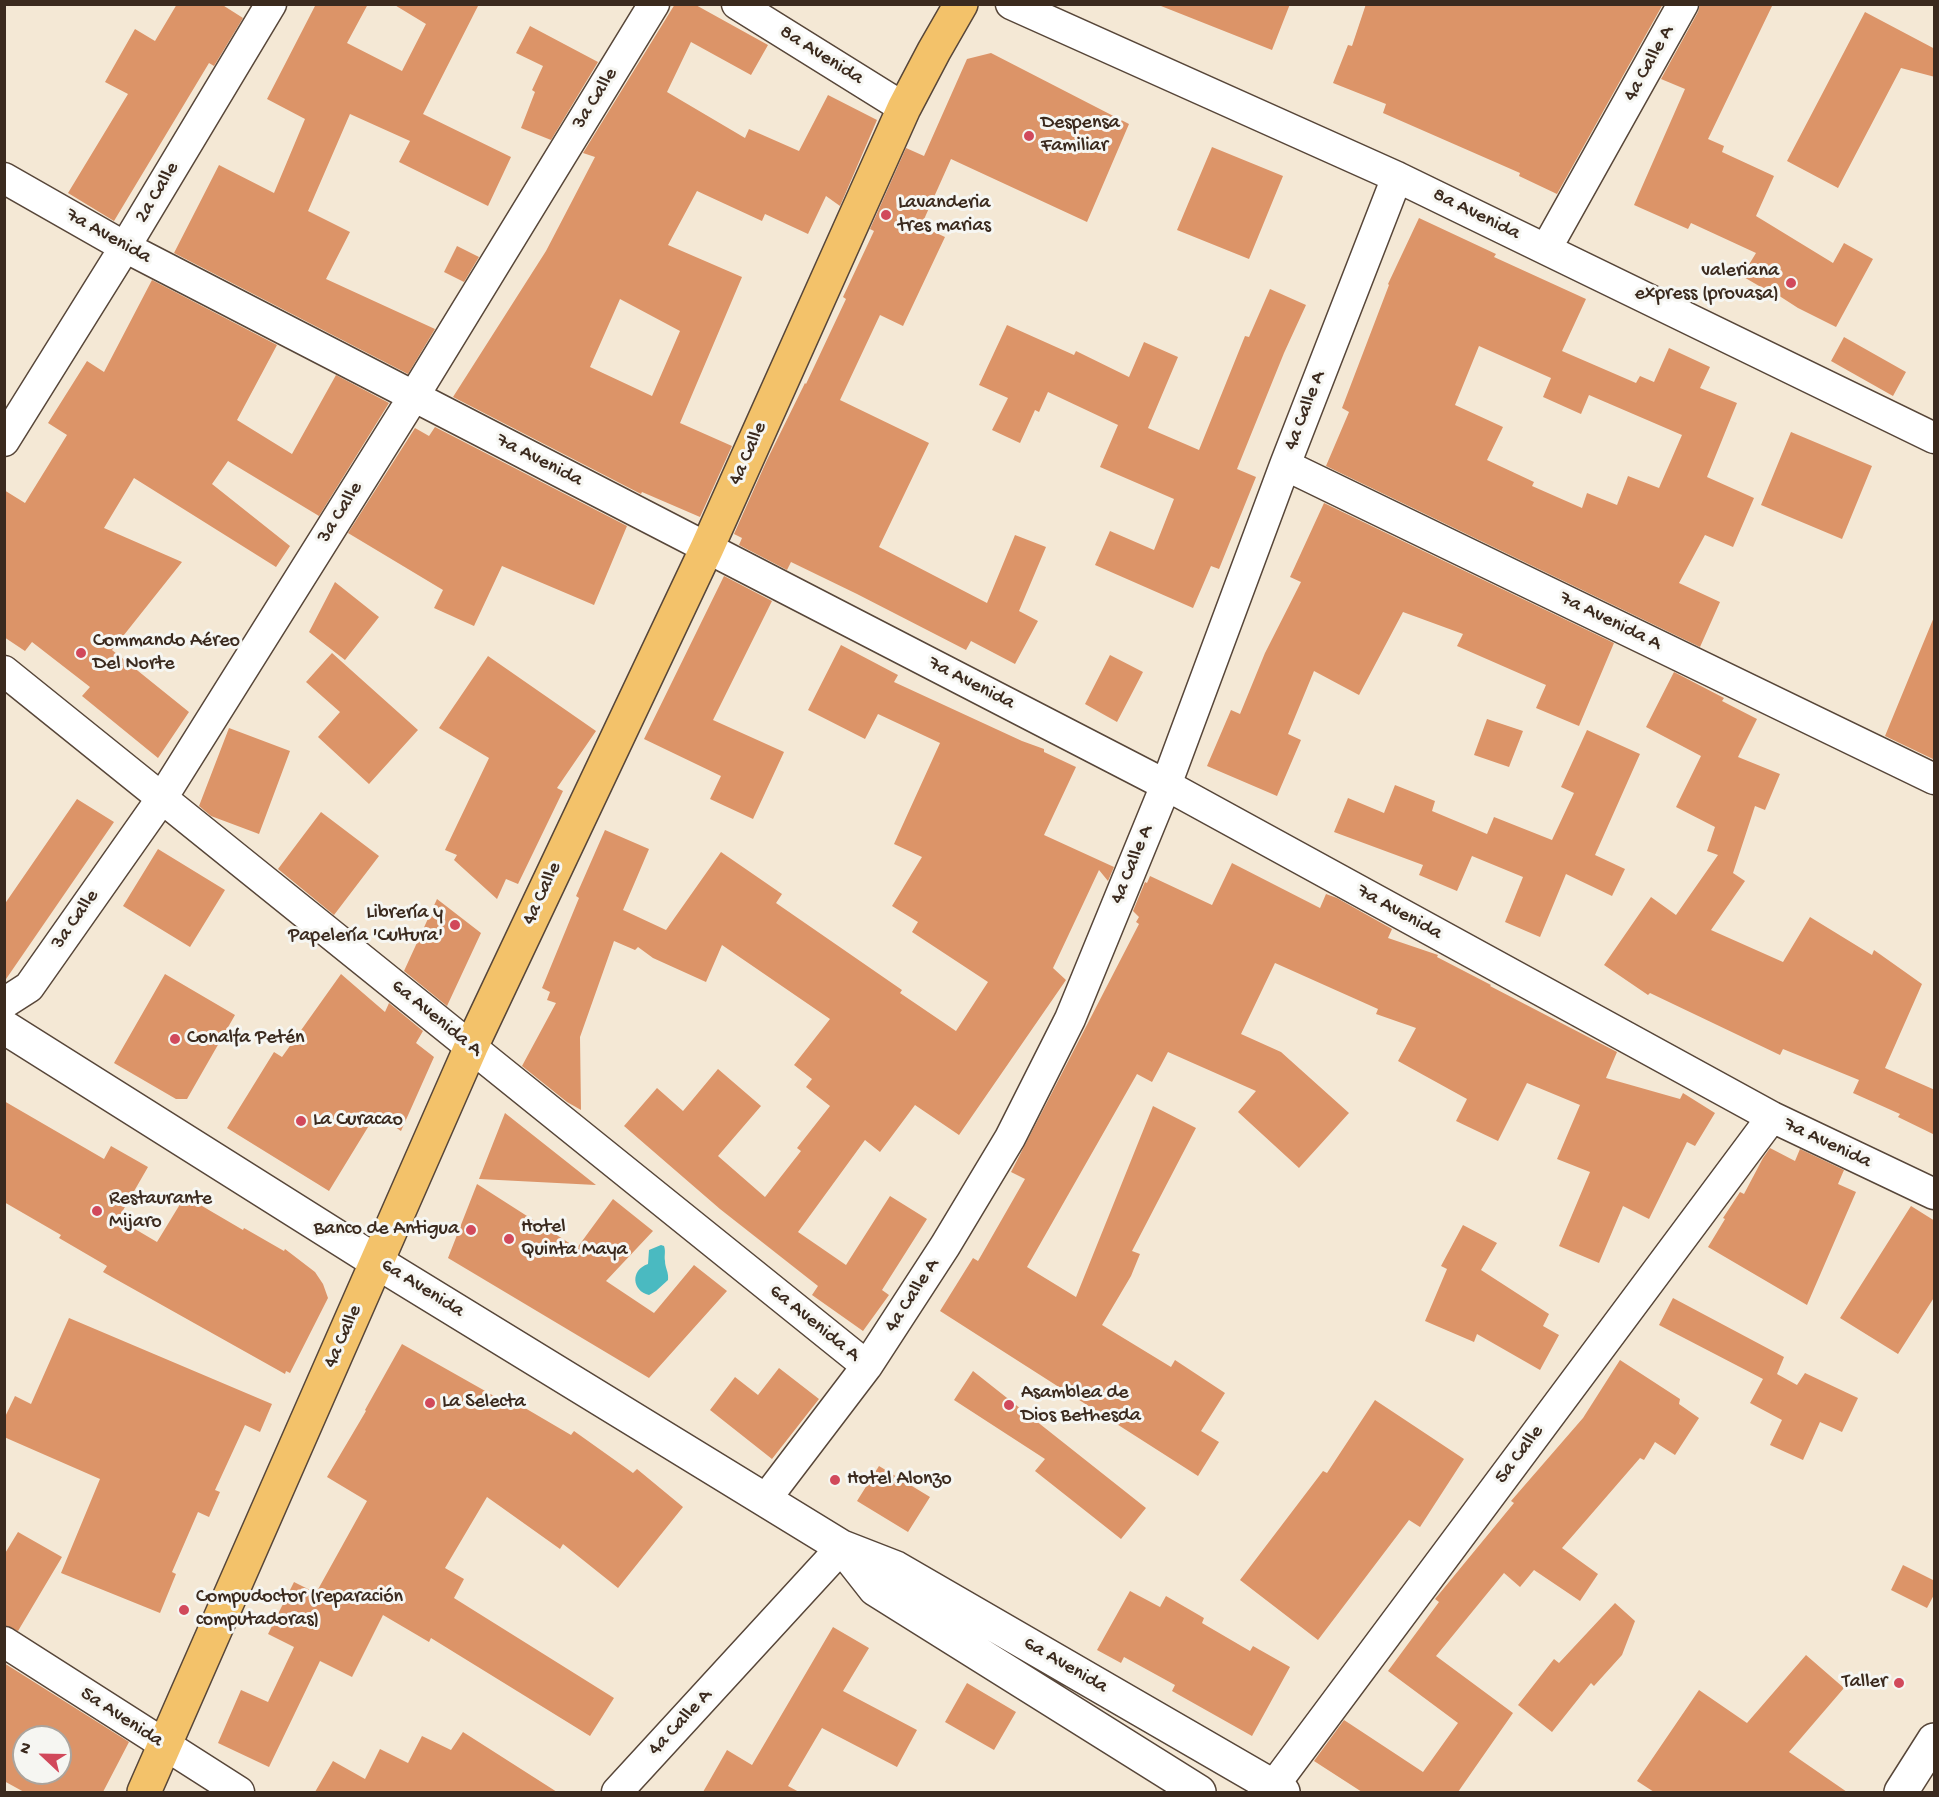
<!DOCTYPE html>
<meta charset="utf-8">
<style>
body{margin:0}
#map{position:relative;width:1939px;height:1797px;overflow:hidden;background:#f4e8d5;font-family:"Gochi Hand",sans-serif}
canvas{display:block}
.frame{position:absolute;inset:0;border:6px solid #3b2a1e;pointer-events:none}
.north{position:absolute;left:12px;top:1725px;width:60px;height:60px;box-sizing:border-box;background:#f6f6f2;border:2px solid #aba49d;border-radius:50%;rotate:292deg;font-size:16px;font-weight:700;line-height:24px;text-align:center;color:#3b2a1e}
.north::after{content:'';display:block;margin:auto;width:21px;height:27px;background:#d1495b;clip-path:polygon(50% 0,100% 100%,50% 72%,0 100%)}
</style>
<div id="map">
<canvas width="1939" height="1797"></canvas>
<div class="frame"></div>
<div class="north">N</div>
</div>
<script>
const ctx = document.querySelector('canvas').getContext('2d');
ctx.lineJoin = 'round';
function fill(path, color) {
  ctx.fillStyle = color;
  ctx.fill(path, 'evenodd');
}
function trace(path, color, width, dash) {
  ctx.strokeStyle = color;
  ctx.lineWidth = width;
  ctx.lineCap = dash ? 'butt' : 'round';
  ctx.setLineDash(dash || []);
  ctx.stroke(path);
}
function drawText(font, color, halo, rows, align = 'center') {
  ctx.font = font + ' "Gochi Hand",sans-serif';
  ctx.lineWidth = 6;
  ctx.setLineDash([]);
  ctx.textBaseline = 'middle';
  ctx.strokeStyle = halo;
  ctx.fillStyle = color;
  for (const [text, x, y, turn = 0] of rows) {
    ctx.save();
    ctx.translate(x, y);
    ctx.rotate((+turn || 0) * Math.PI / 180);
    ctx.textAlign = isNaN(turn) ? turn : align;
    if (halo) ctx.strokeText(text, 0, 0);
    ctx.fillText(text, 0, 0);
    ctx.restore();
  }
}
fill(new Path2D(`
 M661 1245 664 1246C666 1252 664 1255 665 1261 665 1268 669 1272 668 1280L656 1291 649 1295C632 1291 630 1270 648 1264L649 1250Z`), '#4abac1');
fill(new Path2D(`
 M177 4H221L243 18 214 66 209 63 114 221 68 193 128 94 105 82 135 29 155 41Z
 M316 4H368L347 43 402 71 426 24 393 4H479L423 114 511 157 488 206 399 162 410 141 350 114 308 211 350 232 326 279 435 329 408 374 174 253 219 165 274 193 305 119 267 99Z
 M675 4H694L768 45 751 75 691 42 667 92 745 138 749 129 799 151 828 95 877 120 840 206 826 196 808 234 765 214 762 221 697 191 668 245 742 277 680 423 732 446 700 517 642 492 641 494 453 397 546 251 595 157 583 153ZM620 299 680 331 652 396 590 367Z
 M1161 4H1290L1272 50 1161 6Z
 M1366 4H1663L1557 194 1519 176 1520 173 1383 113 1386 104 1333 83 1348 45 1352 46Z
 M1700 4H1773L1708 139 1724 146 1722 152 1774 176 1756 216 1833 263 1844 243 1873 259 1836 327 1798 308 1767 288 1766 290 1742 276 1756 253 1691 223 1688 229 1634 205 1685 89 1661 79 1698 12Z
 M1865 12 1935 49V77L1901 68 1838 188 1787 161Z
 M530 26 598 62 551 140 521 128 535 92 532 90 543 66 516 53Z
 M991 53 1129 124 1087 222 951 159 921 226 945 237 903 326 880 315 840 400 929 443 879 547 987 603 1015 535 1046 547 1019 611 1038 621 1015 664 971 641 966 650 857 594 791 562 787 570 739 545 742 538 734 534 767 460 805 383 806 384 846 299 843 297 874 231 870 229 906 148 924 156 967 59Z
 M1212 147 1283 176 1249 259 1177 230Z
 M1419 218 1496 254 1494 257 1586 299 1562 351 1636 383 1640 376 1654 382 1669 348 1710 367 1700 388 1737 403 1707 477 1754 498 1733 547 1705 535 1679 583 1720 602 1700 647 1326 466 1349 412 1342 408 1389 285 1388 284ZM1479 346 1551 378 1543 397 1581 414 1589 395 1682 435 1659 488 1628 476 1617 505 1587 493 1582 508 1532 486 1534 482 1487 460 1503 427 1455 405Z
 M457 246 479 257 464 282 444 272Z
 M152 280 277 345 237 420 292 454 336 375 389 403 319 516 228 461 212 484 290 546 276 567 134 478 104 528 182 562 112 650 189 712 158 758 82 696 90 687 32 642 25 651 4 637V490L25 503 67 435 48 423 87 361 104 372Z
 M1270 289 1306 305 1284 353 1237 469 1256 477 1219 569 1211 566 1193 608 1095 565 1110 531 1154 550 1174 499 1100 467 1118 425 1048 392 1039 412 1035 410 1020 443 992 430 1008 398 979 385 1007 325 1074 355 1076 351 1129 377 1144 342 1178 357 1148 428 1199 450 1245 336 1249 337Z
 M1844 337 1906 372 1893 396 1831 361Z
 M435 427 627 526 594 605 502 566 474 626 434 608 443 590 348 533 415 428 429 436Z
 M1791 432 1872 466 1842 539 1761 505Z
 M1324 503 1614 643 1579 726 1536 708 1546 685 1457 646 1463 634 1403 612 1359 695 1314 671 1288 734 1301 740 1277 796 1207 766 1231 710 1240 714 1265 653 1301 582 1290 577Z
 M724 576 772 601 713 720 784 752 753 819 710 799 721 776 644 739Z
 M335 582 379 617 345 660 309 632Z
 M1934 617H1935V760L1885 736Z
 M841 645 898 675 894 682 1022 741 1044 749V752L1076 767 1044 835 1114 867 1108 881 1099 870 1053 968 1066 980 959 1135 915 1105 880 1152 865 1140 798 1232 846 1265 890 1196 927 1219 882 1290 889 1295 863 1331 812 1295 818 1286 720 1209 624 1126 657 1088 683 1111 718 1069 761 1106 718 1156 765 1197 801 1151 797 1148 830 1106 806 1087 812 1079 794 1065 830 1019 722 945 706 982 653 958 638 947 635 950 614 941 580 1037 581 1110 567 1102 522 1066 556 1003 547 1000 550 992 542 988 579 898 576 896 605 830 649 849 623 910 666 930 721 852 782 894 776 903 902 990 900 993 956 1031 988 982 912 932 918 922 892 906 922 857 894 844 940 743 878 714 865 739 808 710Z
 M332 653 418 730 369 784 318 737 340 712 306 682Z
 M1110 655 1143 672 1117 722 1085 704Z
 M488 656 596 731 557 788 563 791 518 884 506 879 497 899 454 860 457 855 445 850 489 758 439 728Z
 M1674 672 1724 698 1722 701 1757 719 1738 757 1780 774 1765 810 1755 806 1733 873 1745 881 1711 930 1783 962 1810 917 1872 955 1874 950 1922 984 1885 1068 1935 1090V1135L1898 1117 1900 1114 1853 1093 1859 1080 1783 1049 1780 1055 1650 993 1648 995 1604 965 1651 897 1676 915 1718 855 1707 851 1715 827 1676 807 1701 756 1646 727Z
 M1487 719 1523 731 1509 767 1474 755Z
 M229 728 290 751 259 834 211 816 199 806Z
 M1587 730 1640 754 1595 855 1625 869 1612 896 1566 874 1540 937 1505 922 1523 877 1472 856 1457 891 1419 875 1423 865 1334 832 1348 798 1384 813 1395 785 1435 801 1432 811 1487 834 1494 817 1552 840 1574 793 1561 787Z
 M77 799 114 822 4 982V905Z
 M321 812 379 856 334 915 278 869Z
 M158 849 225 890 190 947 123 906Z
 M1232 863 1320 908 1326 894 1337 898 1392 929 1388 938 1438 955 1437 957 1491 985 1490 986 1617 1052 1606 1078 1680 1099 1683 1093 1715 1113 1695 1146 1687 1142 1649 1219 1623 1206 1599 1263 1559 1246 1590 1172 1557 1159 1580 1105 1527 1083 1498 1141 1456 1121 1467 1099 1398 1061 1416 1028 1376 1014 1378 1009 1275 963 1241 1034 1281 1052 1349 1113 1299 1168 1238 1112 1256 1091 1168 1052 1152 1082 1137 1074 1027 1267 1076 1297 1153 1106 1196 1128 1132 1251 1140 1254 1131 1276 1102 1325 1171 1367 1175 1360 1225 1393 1201 1431 1219 1442 1198 1476 940 1311 973 1258 978 1261 1025 1179 1011 1172 1139 924 1136 922 1139 917 1133 911 1145 882 1147 883 1150 876 1212 905Z
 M437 899 481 933 447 1006 404 971Z
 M165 974 235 1015 187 1099H176L114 1063Z
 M341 974 385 1012 389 1003 423 1031 416 1043 434 1057 401 1131 376 1114 329 1191 227 1128 274 1052 282 1057Z
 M4 1101 104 1159 111 1146 148 1167 118 1219 157 1242 185 1196 243 1230 244 1228 284 1251 285 1249 315 1272 323 1284 328 1298 290 1373 286 1371 285 1374 103 1272 107 1266 59 1238 61 1235 4 1202Z
 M505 1113 596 1185 479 1179Z
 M1770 1148 1795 1161 1800 1149 1844 1170 1838 1184 1856 1192 1807 1305 1708 1247 1725 1219 1723 1218 1740 1192 1744 1194 1763 1158Z
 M477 1184 577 1248 613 1199 653 1231 606 1281 654 1313 694 1265 727 1291 649 1378 448 1258Z
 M1911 1206 1935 1221V1296L1898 1354 1840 1318Z
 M1463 1225 1497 1243 1481 1270 1549 1314 1543 1326 1559 1335 1540 1370 1477 1334 1474 1342 1425 1321 1447 1269 1441 1266Z
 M1673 1298 1784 1357 1777 1374 1797 1385 1805 1373 1858 1398 1842 1432 1820 1422 1803 1460 1770 1445 1782 1420 1750 1403 1763 1379 1659 1325Z
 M69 1318 272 1404 260 1432 245 1425 215 1490 220 1492 209 1517 198 1512 172 1572 176 1574 160 1613 61 1573 100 1479 4 1437V1419L15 1396 31 1404Z
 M402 1344 510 1405 513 1401 571 1435 574 1431 633 1473 637 1469 683 1507 618 1588 563 1544 560 1549 487 1497 445 1568 464 1579 454 1598 614 1698 590 1736 431 1638 429 1642 383 1615 352 1677 320 1661 269 1767 218 1743 241 1690 268 1702 294 1647 268 1634 294 1582 316 1593 367 1501 327 1477 366 1411 365 1410Z
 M1620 1360 1680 1399 1679 1404 1699 1418 1675 1455 1655 1442 1644 1460 1640 1458 1562 1548 1598 1574 1580 1601 1534 1570 1520 1587 1504 1573 1436 1656 1513 1713 1458 1792H1362L1314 1761 1344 1720 1423 1772 1458 1723 1388 1671 1439 1602 1435 1599 1514 1503 1511 1501 1583 1418Z
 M779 1368 819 1399 772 1459 710 1410 735 1377 758 1395Z
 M973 1371 1146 1508 1121 1539 1035 1471 1045 1459 954 1400Z
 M1375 1400 1464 1459 1420 1527 1409 1520 1318 1640 1240 1580 1323 1471 1327 1473Z
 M879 1466 930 1497 908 1532 857 1501Z
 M18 1532 62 1557 18 1631 4 1625V1555Z
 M1903 1565 1935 1581V1593L1927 1608 1891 1590Z
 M1130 1591 1160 1607 1166 1596 1204 1618 1202 1623 1250 1651 1253 1646 1290 1667 1252 1736 1172 1691 1175 1685 1124 1657 1121 1663 1097 1650Z
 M1615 1603 1635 1621 1622 1655 1594 1686 1591 1683 1552 1732 1518 1705 1554 1659 1559 1663Z
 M833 1627 869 1648 843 1691 917 1730 897 1767 822 1728 788 1786 799 1792H703L727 1750 752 1765Z
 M1806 1655 1844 1688 1789 1752 1847 1792H1654L1637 1781 1699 1690 1747 1723Z
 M4 1663 129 1742 103 1792H24L4 1781ZM24 1737H60V1773H24Z
 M967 1683 1016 1712 994 1750 945 1722Z
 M463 1732 557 1792H315L333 1761 365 1779 380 1749 408 1763 422 1736 451 1750Z`), '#dc9468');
const minor = new Path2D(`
 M737 4 904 108
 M1011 4 1397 177 1934 438
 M4 178 125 247 1166 785 1772 1117 1934 1194
 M1546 249 1683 4
 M4 441 125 247 271 4
 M1285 465 1934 779
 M4 671 867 1366
 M4 1003 29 987 162 798 414 396 654 4
 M765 1500 867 1366 945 1246 1010 1138 1070 1019 1166 785 1285 465 1397 177
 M4 1642 239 1792
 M617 1792 842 1547
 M1269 1792 1772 1117`);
const tertiary = new Path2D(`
 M4 1027 377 1262 842 1547 896 1568 1283 1792
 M842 1547 875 1589 1199 1792
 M1901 1792 1934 1740`);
const primary = new Path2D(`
 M144 1792 471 1047 707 548 904 108 934 51 961 4`);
trace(minor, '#574639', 33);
trace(tertiary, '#574639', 36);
trace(primary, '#574639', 36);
trace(minor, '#fff', 30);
trace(tertiary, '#fff', 33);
trace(primary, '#f3c26a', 33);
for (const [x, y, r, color] of [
 [1029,136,6,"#d1495b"],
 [886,215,6,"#d1495b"],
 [1791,283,6,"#d1495b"],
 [81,653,6,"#d1495b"],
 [455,925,6,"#d1495b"],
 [175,1039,6,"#d1495b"],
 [301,1121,6,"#d1495b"],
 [97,1211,6,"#d1495b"],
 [471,1230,6,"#d1495b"],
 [509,1239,6,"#d1495b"],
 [430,1403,6,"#d1495b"],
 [1009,1405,6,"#d1495b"],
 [835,1480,6,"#d1495b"],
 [184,1610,6,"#d1495b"],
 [1899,1683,6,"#d1495b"]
]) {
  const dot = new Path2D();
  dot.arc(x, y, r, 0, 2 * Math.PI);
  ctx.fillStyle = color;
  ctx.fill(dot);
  trace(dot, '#f6f6f2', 2);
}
drawText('20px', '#3b2a1e', '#f6f6f2', [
 ["8a Avenida",821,56,32],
 ["4a Calle A",1650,64,-61],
 ["3a Calle",596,99,-58],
 ["2a Calle",158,193,-59],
 ["8a Avenida",1476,215,26],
 ["7a Avenida",108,237,29],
 ["4a Calle A",1306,411,-69],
 ["4a Calle",749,454,-66],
 ["7a Avenida",539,461,27],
 ["3a Calle",341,513,-58],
 ["7a Avenida A",1610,622,26],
 ["7a Avenida",971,684,27],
 ["4a Calle A",1133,865,-68],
 ["4a Calle",543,894,-65],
 ["7a Avenida",1399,913,29],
 ["3a Calle",76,920,-55],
 ["6a Avenida A",436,1019,39],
 ["7a Avenida",1827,1144,25],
 ["6a Avenida",422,1289,32],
 ["4a Calle A",913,1296,-57],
 ["6a Avenida A",814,1324,39],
 ["4a Calle",344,1337,-66],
 ["5a Calle",1520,1455,-53],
 ["6a Avenida",1065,1666,30],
 ["5a Avenida",121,1718,33],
 ["4a Calle A",681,1723,-47]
]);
drawText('20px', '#3b2a1e', '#f6f6f2', [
 ["Despensa",1041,124],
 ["Familiar",1041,147],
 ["Lavanderia",898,204],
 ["tres marias",898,227],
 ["valeriana",1779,272,"right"],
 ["express (provasa)",1779,295,"right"],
 ["Commando Aéreo",93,642],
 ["Del Norte",93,665],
 ["Librería y",443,914,"right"],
 ["Papelería 'Cultura'",443,937,"right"],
 ["Conalfa Petén",187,1039],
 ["La Curacao",313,1121],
 ["Restaurante",109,1200],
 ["Mijaro",109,1223],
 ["Hotel",521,1228],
 ["Quinta Maya",521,1251],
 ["Banco de Antigua",459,1230,"right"],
 ["Asamblea de",1021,1394],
 ["Dios Bethesda",1021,1417],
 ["La Selecta",442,1403],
 ["Hotel Alonzo",847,1480],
 ["Compudoctor (reparación",196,1598],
 ["computadoras)",196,1621],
 ["Taller",1887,1683,"right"]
], 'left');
</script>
